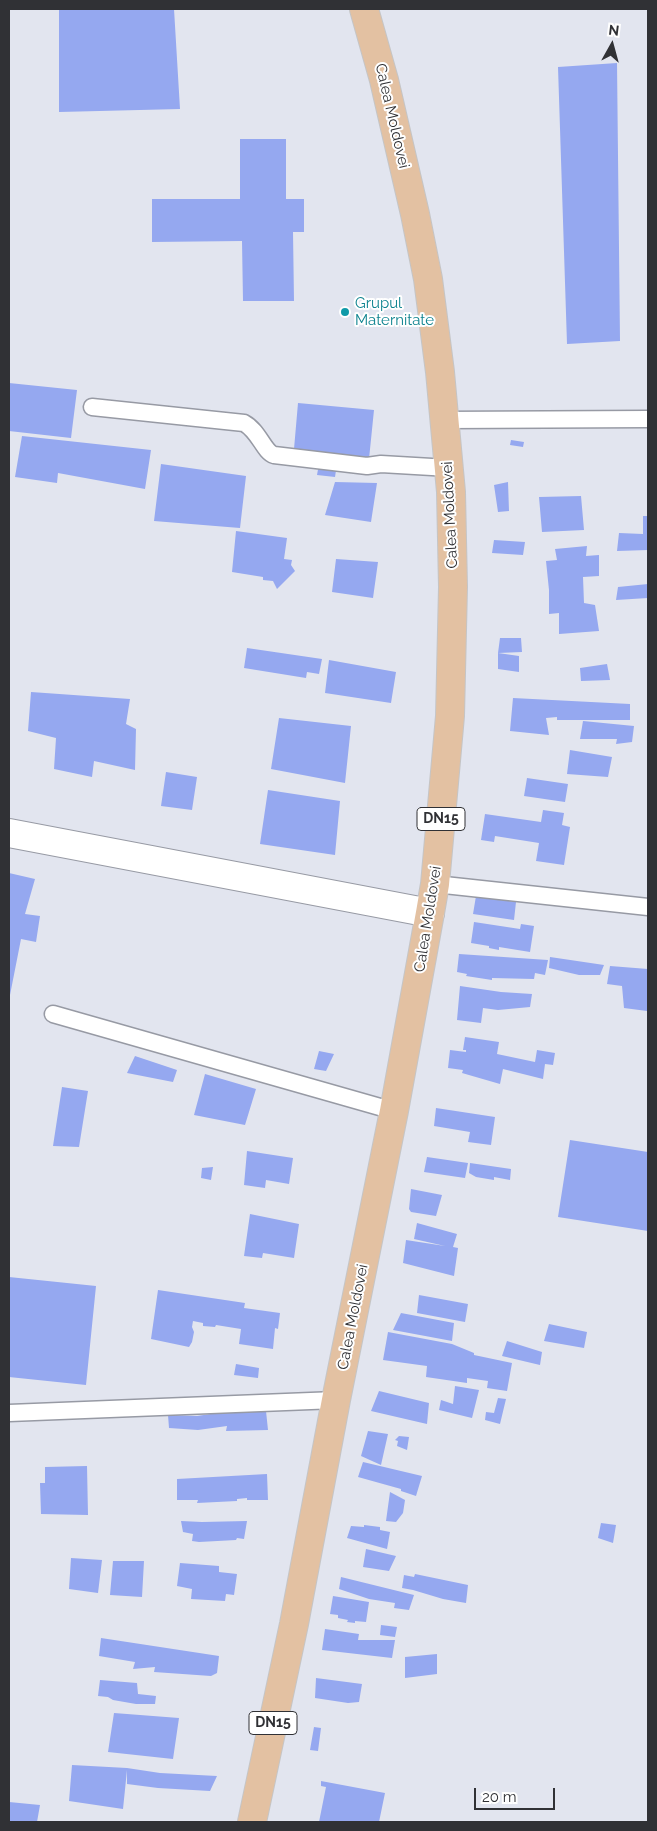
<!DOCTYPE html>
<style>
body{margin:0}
#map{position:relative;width:657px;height:1831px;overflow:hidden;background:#e2e5ef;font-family:Raleway,sans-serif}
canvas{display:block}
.frame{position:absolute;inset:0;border:10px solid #303135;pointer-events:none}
.north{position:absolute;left:587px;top:20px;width:50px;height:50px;-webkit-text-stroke:4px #fff;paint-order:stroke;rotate:7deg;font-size:14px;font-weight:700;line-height:20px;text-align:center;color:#303135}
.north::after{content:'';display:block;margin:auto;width:18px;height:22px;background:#303135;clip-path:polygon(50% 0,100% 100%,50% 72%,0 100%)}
.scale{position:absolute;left:474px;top:1788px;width:81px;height:22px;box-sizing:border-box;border:2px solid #303135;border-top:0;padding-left:6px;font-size:15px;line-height:18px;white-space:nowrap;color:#303135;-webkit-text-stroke:4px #fff;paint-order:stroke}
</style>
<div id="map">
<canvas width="657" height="1831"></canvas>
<div class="frame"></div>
<div class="north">N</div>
<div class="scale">20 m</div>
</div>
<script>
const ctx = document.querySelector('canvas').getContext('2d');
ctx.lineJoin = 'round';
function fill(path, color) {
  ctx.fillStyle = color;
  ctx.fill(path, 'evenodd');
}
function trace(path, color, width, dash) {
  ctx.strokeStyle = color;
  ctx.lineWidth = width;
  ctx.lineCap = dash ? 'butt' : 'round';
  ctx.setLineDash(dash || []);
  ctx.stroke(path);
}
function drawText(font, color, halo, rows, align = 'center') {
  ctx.font = font + ' Raleway,sans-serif';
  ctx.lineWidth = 4;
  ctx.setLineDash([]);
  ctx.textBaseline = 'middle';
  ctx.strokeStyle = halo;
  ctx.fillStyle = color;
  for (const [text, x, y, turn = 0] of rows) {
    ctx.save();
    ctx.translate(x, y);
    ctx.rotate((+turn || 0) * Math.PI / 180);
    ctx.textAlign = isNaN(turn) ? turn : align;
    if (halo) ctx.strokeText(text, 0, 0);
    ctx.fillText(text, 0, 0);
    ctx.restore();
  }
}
fill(new Path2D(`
 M59 9H174L180 109 59 112Z
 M617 63 620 341 567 344 558 67Z
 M240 139H286V199H304V232H293L294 301H243L242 241 152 242V199H240Z
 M9 383 77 390 71 438 9 431Z
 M298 403 374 410 369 459 294 449Z
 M22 436 151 450 145 489 58 473 57 483 15 477Z
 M511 440 524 442 523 447 510 445Z
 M161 464 246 476 240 528 154 521Z
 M319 464H337L335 477 317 475Z
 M335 482 377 483 371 522 325 515Z
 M508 482 509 511 498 512 494 485Z
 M581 496 584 530 542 532 539 497Z
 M643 516H648V550L617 551 619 533 643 534Z
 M236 531 287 538 284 559 292 560 291 565 295 571 277 589 273 581 263 580V577L232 572Z
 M494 540 525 542 523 555 492 553Z
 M587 546 586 556 599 555V576L583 577 584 603 595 605 599 631 559 634V613L549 614V590L546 561 557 560 555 549Z
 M336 559 378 562 373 598 332 592Z
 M648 584V598L616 600 618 587Z
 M500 638H521L522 652 498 653 519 656V672L498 669V653Z
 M247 648 322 659 319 674 307 672 306 678 244 668Z
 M329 660 396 672 391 703 325 693Z
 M607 664 610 680 581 681 580 668Z
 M31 692 130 699 126 724 136 729 135 770 94 761 92 777 54 769 56 738 28 731Z
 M513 698 630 704V720H557V717L546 718 549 735 510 731Z
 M279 718 351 726 345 783 271 769Z
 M583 721 634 726 632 742 616 744 617 739H580Z
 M570 750 612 757 608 777 567 774Z
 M166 772 197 777 192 810 161 806Z
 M527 778 568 784 565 802 524 796Z
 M268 790 340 801 335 855 260 844Z
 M543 810 564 813 562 825 570 827 564 865 536 861 539 843 495 836 494 842 481 840 485 814 541 822Z
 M9 873 35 879 25 914 40 916 36 942 21 939 10 995Z
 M476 896 516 902 514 920 473 914Z
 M474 922 520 929 521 924 534 926 530 952 499 947V950L489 948V946L471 943Z
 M459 954 548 960 545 975 535 973 534 979 492 978V980L466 976 467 974 457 972Z
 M550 957 604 965 600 975H579L549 968Z
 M610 966 648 969 647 1011 624 1008 622 986 607 984Z
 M460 986 501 992 532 994 530 1007 498 1010 483 1008 481 1023 457 1020Z
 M465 1037 499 1042 497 1054 535 1062 537 1050 555 1053 553 1065 545 1064 543 1079 503 1069 500 1084 462 1073 463 1070 448 1068 450 1050 466 1052V1050H463Z
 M319 1051 334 1054 326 1071 314 1069Z
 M135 1056 177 1070 173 1082 127 1073Z
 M205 1074 256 1089 245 1125 194 1115Z
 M62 1087 88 1091 79 1147 53 1146Z
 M436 1108 495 1117 491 1145 468 1142 470 1132 434 1126Z
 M570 1140 648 1152V1231L558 1217Z
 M247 1151 293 1158 289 1184 266 1180 265 1188 244 1185Z
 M427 1157 468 1163 465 1178 424 1172Z
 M470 1163 511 1169 510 1180 494 1177V1180L476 1177 469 1173Z
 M213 1167 211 1180 201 1178 202 1168Z
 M411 1189 442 1195 436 1216 411 1212 409 1209Z
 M250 1214 299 1224 294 1258 263 1253 262 1258 244 1256Z
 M417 1223 457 1234 453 1247 458 1248 454 1276 403 1263 406 1240 445 1246 414 1239Z
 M9 1277 96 1286 86 1385 9 1377Z
 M158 1290 245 1303 244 1308 280 1313 278 1329 275 1328 273 1349 239 1344 241 1329 216 1325 215 1327 203 1326V1323L193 1321 192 1327 194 1332 192 1342 189 1347 151 1339Z
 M419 1295 468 1304 465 1322 417 1313Z
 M401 1313 454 1323 452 1341 393 1330Z
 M549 1324 587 1332 584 1348 544 1341Z
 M388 1332 452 1344 474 1353V1355L512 1363 507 1391 487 1388 488 1381 467 1378V1383L426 1377 427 1366 383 1360Z
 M507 1341 542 1352 540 1365 502 1356Z
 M236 1364 259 1368 258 1378 234 1375Z
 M455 1386 479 1390 472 1418 439 1410 441 1400 453 1404Z
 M379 1391 429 1403 427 1424 371 1411Z
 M498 1398 506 1399 500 1424 485 1420 486 1412 494 1413Z
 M266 1411 268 1430 226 1431 227 1426 198 1430 169 1428 168 1415 197 1416 224 1412Z
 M368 1431 388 1434 381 1465 361 1456Z
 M399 1436 409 1437 407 1450 397 1446 398 1441 395 1440Z
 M363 1462 422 1476 416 1496 401 1491V1489L358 1477Z
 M87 1466 88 1515 41 1514 40 1483H45V1467Z
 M267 1474 268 1500H247V1498L237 1499V1501L197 1503 198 1500H177V1479Z
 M390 1492 405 1500 403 1513 396 1522 386 1521Z
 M181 1521 202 1522 247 1521 244 1539 237 1538 236 1540 199 1542 192 1541 193 1534 183 1532Z
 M601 1523 616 1525 613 1543 598 1538Z
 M364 1525 380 1527V1530L390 1532 387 1549 347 1538 351 1526 364 1527Z
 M366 1549 396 1556 389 1571 363 1567Z
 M71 1558 102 1560 98 1593 69 1589Z
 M113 1561H144L142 1597 110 1595Z
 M180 1563 219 1566V1572L237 1574 234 1595 226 1594 225 1601 191 1599 192 1589 177 1586Z
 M415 1574 468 1585 466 1603 443 1599 413 1590 402 1588 404 1575 414 1577Z
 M341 1577 414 1595 409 1610 394 1608 395 1603 369 1599 339 1589Z
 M333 1596 369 1602 366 1622 355 1621V1623L347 1622 348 1620 338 1618V1615L330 1614Z
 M381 1625 397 1627 395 1637 380 1635Z
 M325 1629 359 1634 358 1640H395L392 1658 322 1650Z
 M101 1638 219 1656 217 1673 211 1676 154 1672 155 1667 133 1669 135 1662 99 1656Z
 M437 1654V1674L405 1678V1657Z
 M316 1678 362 1684 359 1702 348 1703 315 1698Z
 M100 1680 137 1683 138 1694 156 1696 155 1704H136L113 1700 108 1697 98 1696Z
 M114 1713 179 1718 173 1759 108 1752Z
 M314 1727 321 1728 318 1751 310 1750Z
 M72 1765 127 1768 160 1773 217 1776 210 1791 158 1788 127 1784V1770L123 1809 69 1801Z
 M321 1781 385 1793 379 1822H319L326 1787 321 1786Z
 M9 1802 40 1805 37 1822 9 1821Z`), '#95a8f0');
const service = new Path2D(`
 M92 407 244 423C259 431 264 452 274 455L367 466 381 464 449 468
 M444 420 648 419
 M435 884 648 907
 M53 1014 394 1111
 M9 1413 336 1400`);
const minor = new Path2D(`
 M9 833 430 913`);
const primary = new Path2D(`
 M252 1822 294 1624 336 1400 394 1111 430 913 435 884 450 716 453 587 451 492 440 372 428 279 415 214 384 80 364 9`);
trace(service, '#979aa4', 19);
trace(minor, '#979aa4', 30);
trace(primary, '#c5c5c6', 30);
trace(service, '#fff', 16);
trace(minor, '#fff', 28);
trace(primary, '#e3c1a2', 28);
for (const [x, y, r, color] of [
 [345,312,5,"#0f9aa8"]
]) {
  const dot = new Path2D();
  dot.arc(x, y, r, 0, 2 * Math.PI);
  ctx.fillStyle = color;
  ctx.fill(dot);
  trace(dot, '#fff', 2);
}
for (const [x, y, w] of [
 [441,819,48],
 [273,1723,48]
]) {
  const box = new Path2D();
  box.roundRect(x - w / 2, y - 11.5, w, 23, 4);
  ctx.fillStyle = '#fff';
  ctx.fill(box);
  trace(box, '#303135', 1);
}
drawText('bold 14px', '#303135', null, [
 ["DN15",441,819],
 ["DN15",273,1723]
]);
drawText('15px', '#303135', '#fff', [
 ["Calea Moldovei",392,116,77],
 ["Calea Moldovei",450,515,-93],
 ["Calea Moldovei",428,919,-81],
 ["Calea Moldovei",353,1317,-79]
]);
drawText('15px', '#0d838f', '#fff', [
 ["Grupul",355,303],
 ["Maternitate",355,320]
], 'left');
</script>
